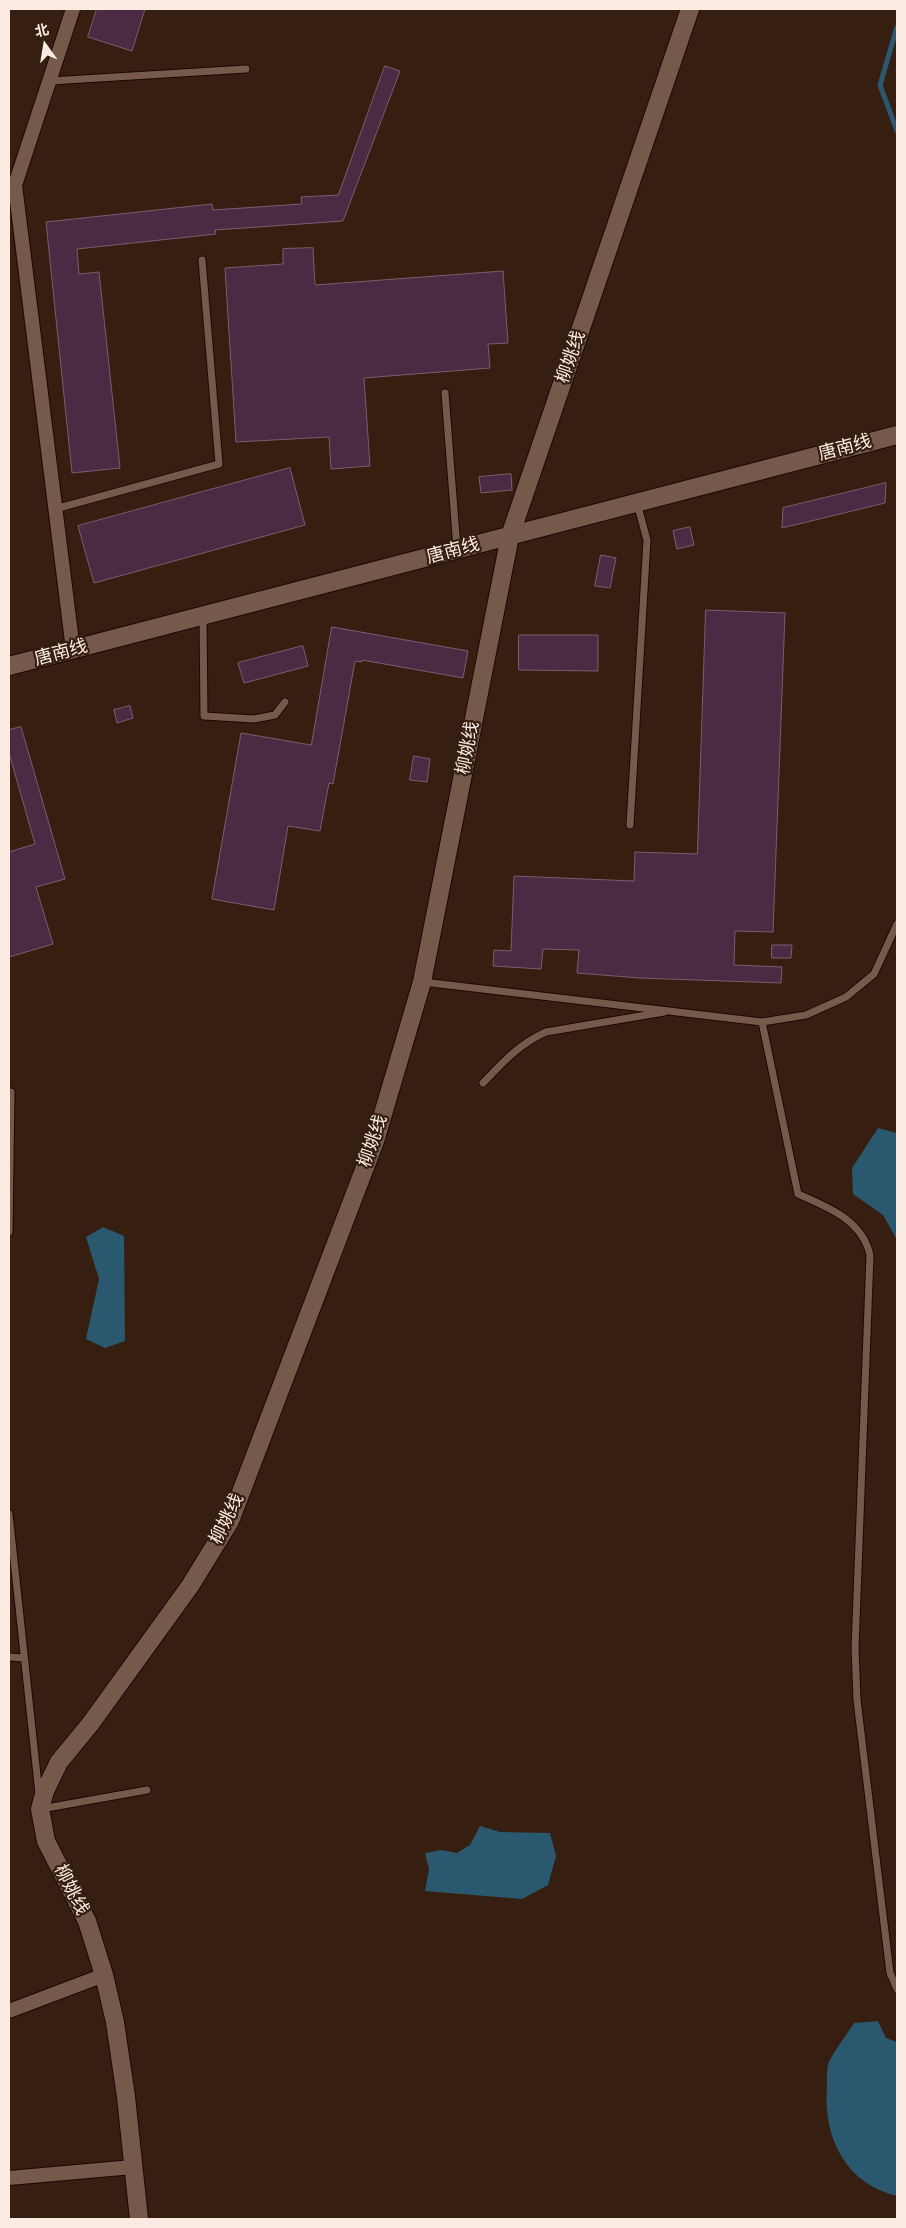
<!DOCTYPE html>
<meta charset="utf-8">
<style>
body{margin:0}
#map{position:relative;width:906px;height:2228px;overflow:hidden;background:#361f11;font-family:"Noto Sans","Noto Sans SC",sans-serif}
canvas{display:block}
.frame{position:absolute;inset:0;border:10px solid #fcebe2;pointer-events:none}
.north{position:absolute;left:20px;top:20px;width:50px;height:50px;-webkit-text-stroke:4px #361f11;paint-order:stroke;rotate:347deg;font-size:14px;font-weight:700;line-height:20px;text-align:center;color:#fcebe2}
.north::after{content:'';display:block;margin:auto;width:18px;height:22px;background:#fcebe2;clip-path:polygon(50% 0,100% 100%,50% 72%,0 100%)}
</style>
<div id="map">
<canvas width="906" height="2228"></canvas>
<div class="frame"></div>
<div class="north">北</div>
</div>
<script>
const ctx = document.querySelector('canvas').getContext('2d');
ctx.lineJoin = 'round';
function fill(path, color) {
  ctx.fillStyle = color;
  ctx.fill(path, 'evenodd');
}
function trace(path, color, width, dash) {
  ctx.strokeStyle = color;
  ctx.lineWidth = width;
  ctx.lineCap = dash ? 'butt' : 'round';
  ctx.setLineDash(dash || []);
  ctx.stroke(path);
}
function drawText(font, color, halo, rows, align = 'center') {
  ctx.font = font + ' "Noto Sans","Noto Sans SC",sans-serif';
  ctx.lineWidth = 4.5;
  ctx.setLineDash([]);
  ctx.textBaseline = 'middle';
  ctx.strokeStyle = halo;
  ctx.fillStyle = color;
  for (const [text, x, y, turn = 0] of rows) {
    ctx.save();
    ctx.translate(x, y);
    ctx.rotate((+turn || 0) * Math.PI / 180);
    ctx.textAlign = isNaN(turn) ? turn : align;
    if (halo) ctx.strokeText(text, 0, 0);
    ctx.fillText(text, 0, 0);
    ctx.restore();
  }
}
fill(new Path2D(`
 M878 1128 897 1133V1240L883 1215 853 1194 852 1168Z
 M103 1227 124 1236 125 1341 105 1348 86 1339 99 1279 86 1237Z
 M480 1826 500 1832 550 1833 556 1856 548 1885 522 1899 425 1891 429 1869 425 1853 441 1850 457 1853 470 1845Z
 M878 2021 886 2038 897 2042V2196C846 2184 823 2138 827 2088 827 2081 826 2069 829 2062 835 2049 846 2036 854 2023Z`), '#2a586e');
trace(new Path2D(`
 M897 27 880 85 897 131`), '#2a586e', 5);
const building = new Path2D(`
 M97 9H145L132 51 88 37Z
 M385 66 400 71 343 221 215 230 216 234 77 249 79 274 99 272 120 468 72 473 46 222 212 204 213 210 302 204 301 197 338 195Z
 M313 248 315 285 503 271 508 343 488 344 490 368 364 378 370 466 331 469 329 437 236 442 225 268 283 264V249Z
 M290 468 305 525 94 583 78 526Z
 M511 474 512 490 481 493 479 477Z
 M886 483 885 503 782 528 783 508Z
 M690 527 694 545 677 549 673 531Z
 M601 555 616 558 610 588 595 586Z
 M706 610 785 613 773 932 735 931 734 965 782 967 781 983 640 978 577 973 579 950 543 949 541 969 493 966 494 950 511 951 514 876 634 881 635 852 697 854Z
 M332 627 468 651 463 678 362 660V662L355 661 333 784 329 783 320 831 288 826 274 910 212 899 241 733 311 745Z
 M519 635H598V671L519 670Z
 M303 646 308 666 244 683 238 663Z
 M130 706 133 718 117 723 114 710Z
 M21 727 65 879 36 887 53 944 9 957V852L35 844 9 753V730Z
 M414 756 430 759 427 782 410 780Z
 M772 945H792L791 958H772Z`);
fill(building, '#4b2a43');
trace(building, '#795e71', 1);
const service = new Path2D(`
 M50 81 246 69
 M445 393 457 549
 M55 509 219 464 202 260
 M203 616 204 716 254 719 275 715 285 702
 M630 825 647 540 637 503
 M423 982 762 1022 806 1015 846 997 874 974 897 924
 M762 1022 798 1194C828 1207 862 1220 870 1255L855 1648 857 1700 890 1973 897 1989
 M483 1083C503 1062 519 1044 546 1032L664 1012
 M9 1232 11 1092
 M9 1514 39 1794
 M9 1657 24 1658
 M41 1809 147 1790`);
const minor = new Path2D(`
 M73 650 15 185 73 9
 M9 2011 104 1975
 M9 2178 133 2167`);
const tertiary = new Path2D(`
 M9 666 897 435
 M139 2219 126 2097 115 2022 104 1975 87 1921 46 1841 40 1809 45 1791 59 1762 91 1723 190 1586 230 1521 375 1141 422 982 510 536 690 9`);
trace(service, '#1d0800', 9);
trace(minor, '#1d0800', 16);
trace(tertiary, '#1d0800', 20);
trace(service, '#755a4b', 7);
trace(minor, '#755a4b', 14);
trace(tertiary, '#755a4b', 18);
drawText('18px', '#fcebe2', '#361f11', [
 ["柳姚线",571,357,-71],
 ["唐南线",845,448,-15],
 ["唐南线",453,551,-15],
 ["唐南线",61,653,-15],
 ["柳姚线",468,748,-79],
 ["柳姚线",373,1141,-71],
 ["柳姚线",227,1519,-64],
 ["柳姚线",71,1890,63]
]);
</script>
